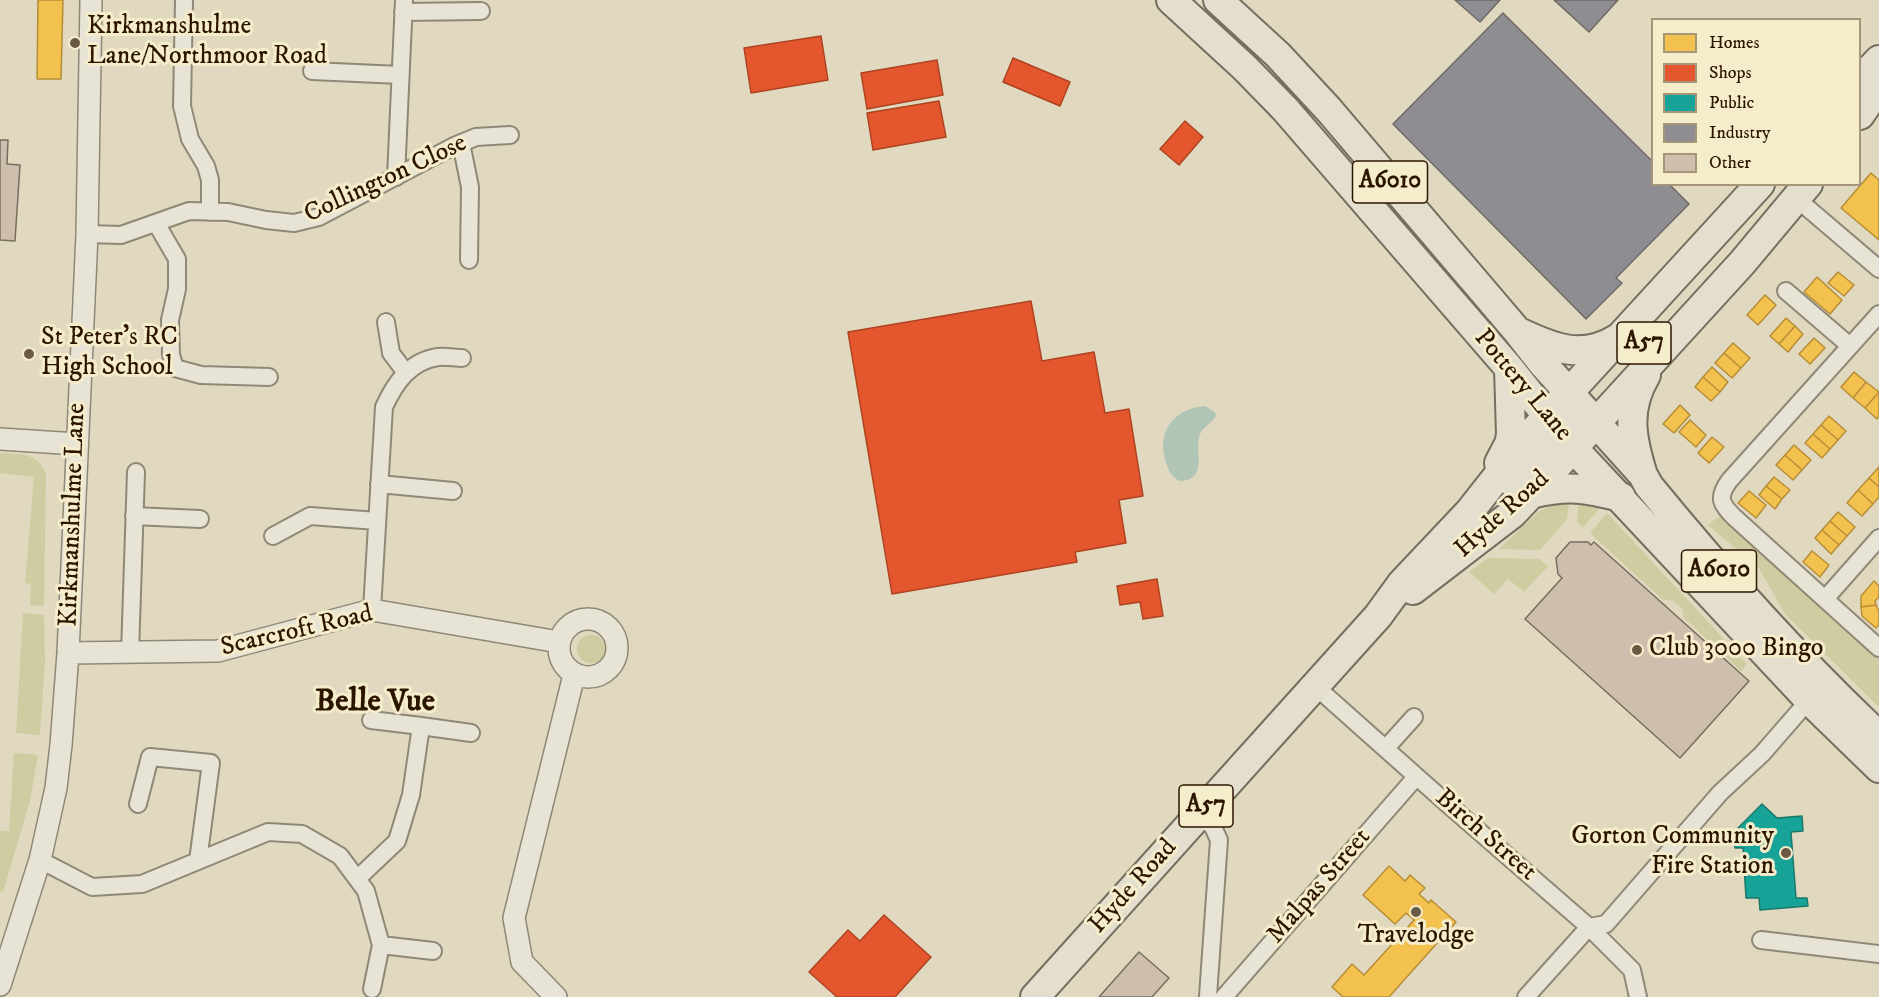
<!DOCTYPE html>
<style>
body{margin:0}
#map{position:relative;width:1879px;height:997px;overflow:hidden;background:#e1d9bf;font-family:"IM FELL DW Pica",serif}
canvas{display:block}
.legend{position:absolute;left:1651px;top:18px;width:210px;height:168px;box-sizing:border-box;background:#f5eccc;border:2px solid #a5967a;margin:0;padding:8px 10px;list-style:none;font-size:18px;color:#2c1500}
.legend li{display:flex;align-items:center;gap:12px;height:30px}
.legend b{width:30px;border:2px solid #a5967a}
</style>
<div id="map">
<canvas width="1879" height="997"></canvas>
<ul class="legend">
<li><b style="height:16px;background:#f2c14e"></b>Homes</li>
<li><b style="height:16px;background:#e4572e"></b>Shops</li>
<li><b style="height:16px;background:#17a398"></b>Public</li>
<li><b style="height:16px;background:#8d8d92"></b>Industry</li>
<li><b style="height:16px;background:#cdbead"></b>Other</li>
</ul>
</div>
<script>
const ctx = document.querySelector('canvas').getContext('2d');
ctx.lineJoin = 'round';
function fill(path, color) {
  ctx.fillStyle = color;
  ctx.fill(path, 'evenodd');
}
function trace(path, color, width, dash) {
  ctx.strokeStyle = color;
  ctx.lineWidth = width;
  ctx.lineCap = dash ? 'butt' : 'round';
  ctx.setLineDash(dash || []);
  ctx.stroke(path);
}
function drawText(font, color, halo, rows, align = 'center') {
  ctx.font = font + ' "IM FELL DW Pica",serif';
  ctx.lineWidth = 6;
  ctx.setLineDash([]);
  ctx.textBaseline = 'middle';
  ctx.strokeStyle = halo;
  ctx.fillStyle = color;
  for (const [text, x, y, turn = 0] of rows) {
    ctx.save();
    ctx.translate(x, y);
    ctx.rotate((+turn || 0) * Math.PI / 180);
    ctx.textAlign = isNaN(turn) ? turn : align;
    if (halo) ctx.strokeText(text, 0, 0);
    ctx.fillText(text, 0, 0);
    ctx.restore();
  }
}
fill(new Path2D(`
 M0 453C20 454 38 452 46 474L44 606 30 605 31 584 25 583 34 477 0 473Z
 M1563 501H1569L1567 519 1540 550 1499 549 1538 512Z
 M1579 501 1600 508 1583 527 1577 522Z
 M1607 513 1747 664 1741 671 1684 618 1682 608 1673 601 1662 599 1590 533Z
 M1721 515 1879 657V707L1785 614 1759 568 1708 525Z
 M1488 558 1539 559 1548 566 1524 592 1508 579 1494 594 1469 572Z
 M23 613 44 615 45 663 40 735 16 733Z
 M577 649a14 14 0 1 1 28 0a14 14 0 1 1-28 0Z
 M14 753 38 755 30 801 3 892 0 891V831H9Z`), '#cecca0');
fill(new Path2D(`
 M1205 406 1215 412 1216 416C1212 423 1204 426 1200 434 1194 451 1209 480 1180 481 1171 477 1169 471 1166 463 1156 432 1173 409 1205 406Z`), '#b1c5b7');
const homes = new Path2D(`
 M38 0H63L61 79H37Z
 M1871 173 1879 180V240L1841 208Z
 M1838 272 1854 285 1844 296 1828 283Z
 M1817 277 1842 300 1830 314 1804 292Z
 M1765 295 1776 305 1758 325 1747 315Z
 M1786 318 1795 326 1779 344 1770 336Z
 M1795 326 1803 334 1788 352 1779 344Z
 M1814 338 1825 348 1810 364 1799 354Z
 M1733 343 1750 358 1741 368 1724 353Z
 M1724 353 1741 368 1732 378 1715 363Z
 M1712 367 1728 382 1720 392 1703 377Z
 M1854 372 1866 382 1853 398 1841 387Z
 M1703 377 1720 392 1711 401 1695 387Z
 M1866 382 1879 392 1865 408 1853 398Z
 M1879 392V416L1877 419 1865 408Z
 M1680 405 1690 415 1674 433 1663 424Z
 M1829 416 1846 431 1838 440 1821 425Z
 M1690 420 1706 435 1696 447 1679 432Z
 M1821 425 1838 440 1830 449 1813 434Z
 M1813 434 1830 449 1822 458 1805 443Z
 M1712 437 1724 447 1709 463 1698 453Z
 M1794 445 1811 460 1802 470 1785 455Z
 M1785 455 1802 470 1793 480 1776 465Z
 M1879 467V487L1869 478Z
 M1774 477 1790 490 1782 499 1766 486Z
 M1869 478 1879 487V497L1873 504 1858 490Z
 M1766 486 1782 499 1775 509 1759 495Z
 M1858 490 1873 504 1862 516 1847 503Z
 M1749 491 1766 505 1756 518 1738 503Z
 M1838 512 1855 527 1847 536 1830 521Z
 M1830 521 1847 536 1839 545 1822 530Z
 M1822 530 1839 545 1831 554 1815 538Z
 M1812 551 1829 565 1820 577 1803 562Z
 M1874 581 1879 586V597L1875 601 1876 605 1861 607V596Z
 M1876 605 1879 611V625L1876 628 1862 616 1861 607Z
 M1389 866 1405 881 1410 875 1425 888 1419 894 1429 903 1431 900 1456 922 1389 997H1343L1332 987 1352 964 1364 975 1414 920 1406 913 1395 924 1363 895Z`);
fill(homes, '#f2c14e');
trace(homes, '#b78d37', 1.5);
const shops = new Path2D(`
 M821 36 828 80 751 93 744 48Z
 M1013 58 1070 82 1060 106 1003 82Z
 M937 60 943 95 867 109 861 73Z
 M939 101 946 137 873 150 867 113Z
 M1185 121 1203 137 1179 165 1160 149Z
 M1031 301 1042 361 1094 352 1105 413 1129 409 1143 496 1119 500 1126 543 1075 552 1077 562 892 594 848 332Z
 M1157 579 1163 616 1143 619 1140 602 1120 605 1117 586Z
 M884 915 931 957 895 997H837L809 972 848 930 860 941Z`);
fill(shops, '#e4572e');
trace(shops, '#ad4320', 1.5);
const public = new Path2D(`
 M1762 804 1777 818 1802 816 1803 831 1791 832 1796 898H1807L1808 906 1760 910 1759 898H1746L1743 848H1735L1734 840 1730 836Z`);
fill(public, '#17a398');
trace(public, '#1d786a', 1.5);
const industry = new Path2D(`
 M1455 0H1500L1480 22Z
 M1554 0H1618L1589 32Z
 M1503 13 1652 161V184H1669L1689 204 1616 278 1622 283 1586 319 1393 124Z`);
fill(industry, '#8d8d92');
trace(industry, '#706966', 1.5);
const building = new Path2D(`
 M0 140H8L7 164 20 165 15 241 0 240Z
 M1570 542H1588L1591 545 1594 542 1749 681 1680 758 1525 619 1562 578 1558 574 1556 558Z
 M1139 952 1169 978 1152 997H1099Z`);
fill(building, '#cdbead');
trace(building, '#766e5e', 1.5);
const minor = new Path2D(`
 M184 0 182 106 190 139 206 166 210 180V212
 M403 12 481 11
 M312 71 400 75
 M461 143 470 187 469 260
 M396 177 404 0
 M1797 199 1879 269
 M156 223 177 259V289L170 320 171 355 175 368 201 375 269 377
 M87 234 121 235 189 211 228 212 266 220 294 223 319 217 454 146 476 137 510 135
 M1786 291 1850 346
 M1879 314 1729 481C1717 498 1721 504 1734 517L1879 648
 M386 322 391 353 406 373
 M379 484 453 491
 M134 516 200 519
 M273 536 310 516 377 521
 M1825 599 1879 538
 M372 610 384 407C395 383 410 361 438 357 446 356 455 358 462 358
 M130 653 136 472
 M1315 686 1443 800 1589 927 1632 970 1638 997
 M421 726 471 733
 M1386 748 1414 717
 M138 804 150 757 211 763 198 861
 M1200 814 1213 827 1219 840 1208 996 1209 997
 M40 860 92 887 142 884 268 832 302 834 340 856 366 891 381 945 372 989
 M357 879 397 841 411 795 421 726 371 720
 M1761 940 1879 954
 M381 945 433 951
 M1224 997 1416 777
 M1526 997 1589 927 1606 924 1720 793 1762 754 1809 700 1818 699`);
const tertiary = new Path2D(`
 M0 439 77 444
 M559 648a29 29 0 1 1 58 0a29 29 0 1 1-58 0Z
 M68 653 218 651 372 610 559 642
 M0 985 40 860 56 788 61 745 68 653 87 234 91 0
 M556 997 522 962 514 918 574 675`);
const trunk = new Path2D(`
 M1171 0 1245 68 1285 109 1509 368 1573 448 1809 700 1879 768
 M1218 0 1278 55 1329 110 1518 332 1544 365 1643 475 1649 486C1721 574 1796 658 1879 736
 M1860 80 1879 60
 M1860 115 1879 87
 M1521 333C1555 349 1583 360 1618 338
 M1499 463 1509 444 1511 435 1509 368
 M1642 472C1631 436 1626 409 1646 375
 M1514 484 1560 432 1577 423
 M1531 494C1568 485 1585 488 1621 497
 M1413 590 1512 514 1531 494 1742 263 1808 184
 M1035 997 1378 616 1402 583 1470 511 1530 435 1760 184`);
trace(minor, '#908877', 20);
trace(tertiary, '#908877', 24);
trace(trunk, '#766e5e', 32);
trace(minor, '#e7e3d5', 16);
trace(tertiary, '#e7e3d5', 21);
trace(trunk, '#e3dece', 28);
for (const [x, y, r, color] of [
 [75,43,6,"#6b5a43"],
 [29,354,6,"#6b5a43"],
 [1637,650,6,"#6b5a43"],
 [1786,853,6,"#6b5a43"],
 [1416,912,6,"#6b5a43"]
]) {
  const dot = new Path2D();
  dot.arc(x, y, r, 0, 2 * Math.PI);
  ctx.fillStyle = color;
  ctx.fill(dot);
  trace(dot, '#f5eccc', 2);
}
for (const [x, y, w] of [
 [1390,182,75],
 [1644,343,54],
 [1719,571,75],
 [1206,806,54]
]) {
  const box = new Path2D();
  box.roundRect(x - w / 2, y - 21, w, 42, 4.5);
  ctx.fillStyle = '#f5eccc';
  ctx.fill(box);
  trace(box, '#2c1500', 1.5);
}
drawText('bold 24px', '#2c1500', null, [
 ["A6010",1390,182],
 ["A57",1644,343],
 ["A6010",1719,571],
 ["A57",1206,806]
]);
drawText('26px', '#2c1500', '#f5eccc', [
 ["Kirkmanshulme",87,28],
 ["Lane/Northmoor Road",87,58],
 ["St Peter's RC",41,339],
 ["High School",41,369],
 ["Club 3000 Bingo",1649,650],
 ["Gorton Community",1774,838,"right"],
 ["Fire Station",1774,868,"right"],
 ["Travelodge",1416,937,"center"]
], 'left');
drawText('26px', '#2c1500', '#f5eccc', [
 ["Collington Close",386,180,-25],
 ["Pottery Lane",1522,386,50],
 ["Kirkmanshulme Lane",74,515,-88],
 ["Hyde Road",1503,515,-42],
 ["Scarcroft Road",297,632,-13],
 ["Birch Street",1485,836,41],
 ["Hyde Road",1134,887,-48],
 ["Malpas Street",1320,887,-49]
]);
drawText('bold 32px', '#2c1500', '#f5eccc', [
 ["Belle Vue",375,703]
]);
</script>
